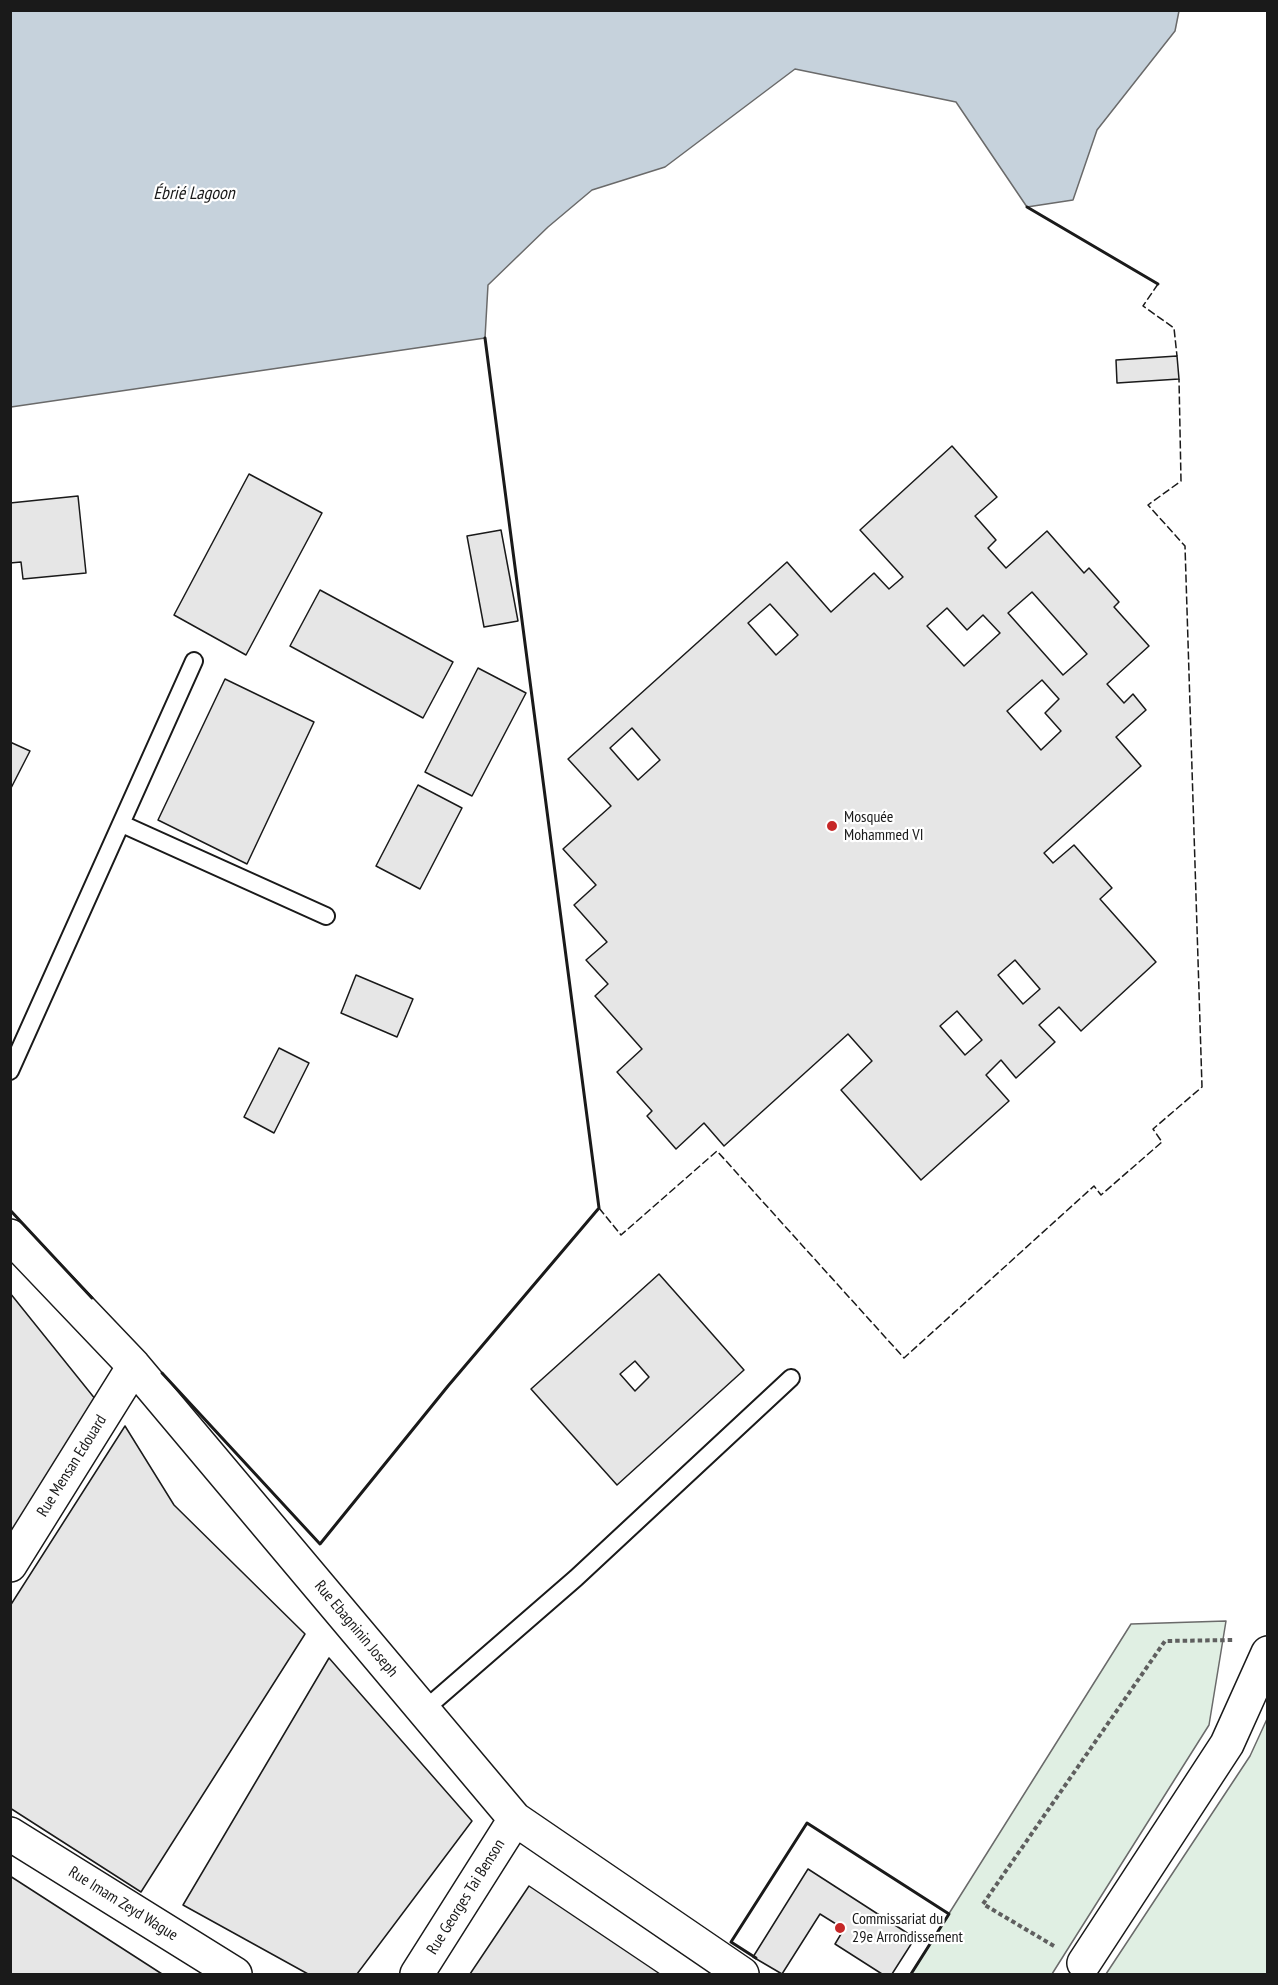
<!DOCTYPE html>
<meta charset="utf-8">
<style>
body{margin:0}
#map{position:relative;width:1278px;height:1985px;overflow:hidden;background:#fff;font-family:"PT Sans Narrow",sans-serif}
canvas{display:block}
.frame{position:absolute;inset:0;border:12px solid #1a1a1a;pointer-events:none}
</style>
<div id="map">
<canvas width="1278" height="1985"></canvas>
<div class="frame"></div>
</div>
<script>
const c = document.querySelector('canvas').getContext('2d');
c.lineJoin = 'round';
function paint(path, color) {
  c.fillStyle = color;
  c.fill(path, 'evenodd');
}
function strokePath(path, color, width, dash) {
  c.strokeStyle = color;
  c.lineWidth = width;
  c.lineCap = dash ? 'butt' : 'round';
  c.setLineDash(dash || []);
  c.stroke(path);
}
function write(font, color, halo, rows, align = 'center') {
  c.font = font + ' "PT Sans Narrow",sans-serif';
  c.lineWidth = 4.5;
  c.setLineDash([]);
  c.textBaseline = 'middle';
  c.strokeStyle = halo;
  c.fillStyle = color;
  for (const [text, x, y, turn = 0] of rows) {
    c.save();
    c.translate(x, y);
    c.rotate((+turn || 0) * Math.PI / 180);
    c.textAlign = isNaN(turn) ? turn : align;
    if (halo) c.strokeText(text, 0, 0);
    c.fillText(text, 0, 0);
    c.restore();
  }
}
const green = new Path2D(`
 M1226 1621 1209 1725 1052 1974H911L1131 1624Z
 M1267 1719V1974H1106L1250 1756Z`);
const water = new Path2D(`
 M11 10H1179V11L1175 31 1097 130 1073 200 1027 207 956 102 795 69 665 167 592 190 548 227 488 285 485 338 11 407Z`);
const building = new Path2D(`
 M1177 356 1179 379 1117 383 1116 360Z
 M952 446 997 497 975 516 996 540 988 548 1006 568 1047 531 1084 573 1089 568 1119 602 1114 607 1149 646 1107 684 1124 703 1133 694 1146 710 1116 737 1141 766 1044 853 1053 863 1074 845 1112 888 1100 899 1156 962 1081 1031 1059 1007 1039 1025 1055 1042 1016 1078 1001 1060 986 1075 1009 1101 921 1180 841 1090 872 1061 848 1034 724 1146 704 1123 676 1149 647 1116 652 1111 617 1072 642 1049 595 996 608 984 586 960 607 942 574 905 596 885 563 849 611 806 568 759 787 562 831 612 874 573 889 589 903 577 860 530ZM1032 592 1087 654 1063 675 1008 613ZM770 604 798 635 776 655 748 623ZM947 608 967 630 983 615 1000 633 964 666 927 626ZM1042 680 1059 699 1045 713 1061 731 1041 750 1007 711ZM632 728 660 760 638 780 610 748ZM1015 960 1040 989 1023 1004 998 975ZM957 1011 982 1040 965 1055 940 1026Z
 M249 474 322 513 246 655 174 615Z
 M78 496 86 573 23 579 21 562 10 563V503Z
 M501 530 518 621 484 627 467 536Z
 M320 590 453 662 423 718 290 646Z
 M478 668 526 693 472 796 425 772Z
 M225 679 314 722 247 864 158 820Z
 M10 742 30 751 10 790Z
 M418 785 462 808 420 889 376 866Z
 M356 975 413 999 397 1037 341 1013Z
 M279 1048 309 1063 274 1133 244 1117Z
 M659 1274 744 1370 617 1485 531 1389ZM635 1361 649 1377 635 1391 620 1374Z
 M10 1293 96 1400 10 1538Z
 M125 1426 174 1505 305 1634 141 1892 10 1808V1606Z
 M329 1658 472 1821 357 1974H308L183 1905Z
 M808 1869 915 1938 892 1974H882L835 1944 844 1929 820 1914 782 1974 753 1957Z
 M10 1876 162 1974H10Z
 M529 1886 660 1974H470Z`);
const path = new Path2D(`
 M1054 1946 983 1904 1165 1641 1235 1640`);
const service = new Path2D(`
 M122 824 326 916
 M10 1071 194 661
 M424 1710 576 1578 791 1378`);
const minor = new Path2D(`
 M10 1236 134 1366 515 1819 742 1974
 M10 1565 134 1366
 M10 1834 235 1974
 M417 1974 515 1819`);
const trunk = new Path2D(`
 M1084 1963 1227 1744 1268 1653`);
const fence = new Path2D(`
 M1158 284 1143 306 1174 328 1177 356
 M599 1208 621 1235 717 1151 904 1358 1094 1186 1101 1195 1162 1142 1153 1129 1202 1087 1185 546 1148 505 1181 481 1179 379`);
const wall = new Path2D(`
 M1027 207 1158 284
 M10 1210 92 1298
 M162 1373 320 1544 448 1386 599 1208 485 338
 M756 1958 731 1942 807 1823 949 1914 911 1974`);
const markers = [
 [832,826,6,"#c62828"],
 [840,1928,6,"#c62828"]
];
const poiNames = [
 ["Mosquée",844,817],
 ["Mohammed VI",844,835],
 ["Commissariat du",852,1919],
 ["29e Arrondissement",852,1937]
];
const streetNames = [
 ["Rue Mensan Edouard",72,1466,-58],
 ["Rue Ebagninin Joseph",356,1629,50],
 ["Rue Georges Tai Benson",466,1897,-58],
 ["Rue Imam Zeyd Wague",123,1904,32]
];
const waterNames = [
 ["Ébrié Lagoon",194,194]
];
paint(green, '#e0efe3');
strokePath(green, '#6a6a6a', 1.5);
paint(water, '#c6d2dc');
strokePath(water, '#6a6a6a', 1.5);
paint(building, '#e6e6e6');
strokePath(building, '#1a1a1a', 1.5);
strokePath(service, '#1a1a1a', 20);
strokePath(minor, '#1a1a1a', 36);
strokePath(trunk, '#1a1a1a', 36);
strokePath(path, '#5f5f5f', 4, [4.5, 3]);
strokePath(service, '#fff', 16);
strokePath(minor, '#fff', 33);
strokePath(trunk, '#fff', 33);
strokePath(fence, '#1a1a1a', 1.5, [8, 3]);
strokePath(wall, '#1a1a1a', 3);
for (const [x, y, r, color] of markers) {
  const dot = new Path2D();
  dot.arc(x, y, r, 0, 2 * Math.PI);
  c.fillStyle = color;
  c.fill(dot);
  strokePath(dot, '#fff', 2);
}
write('16px', '#1a1a1a', '#fff', poiNames, 'left');
write('16px', '#1a1a1a', '#fff', streetNames);
write('italic 18px', '#1a1a1a', '#fff', waterNames);
</script>
